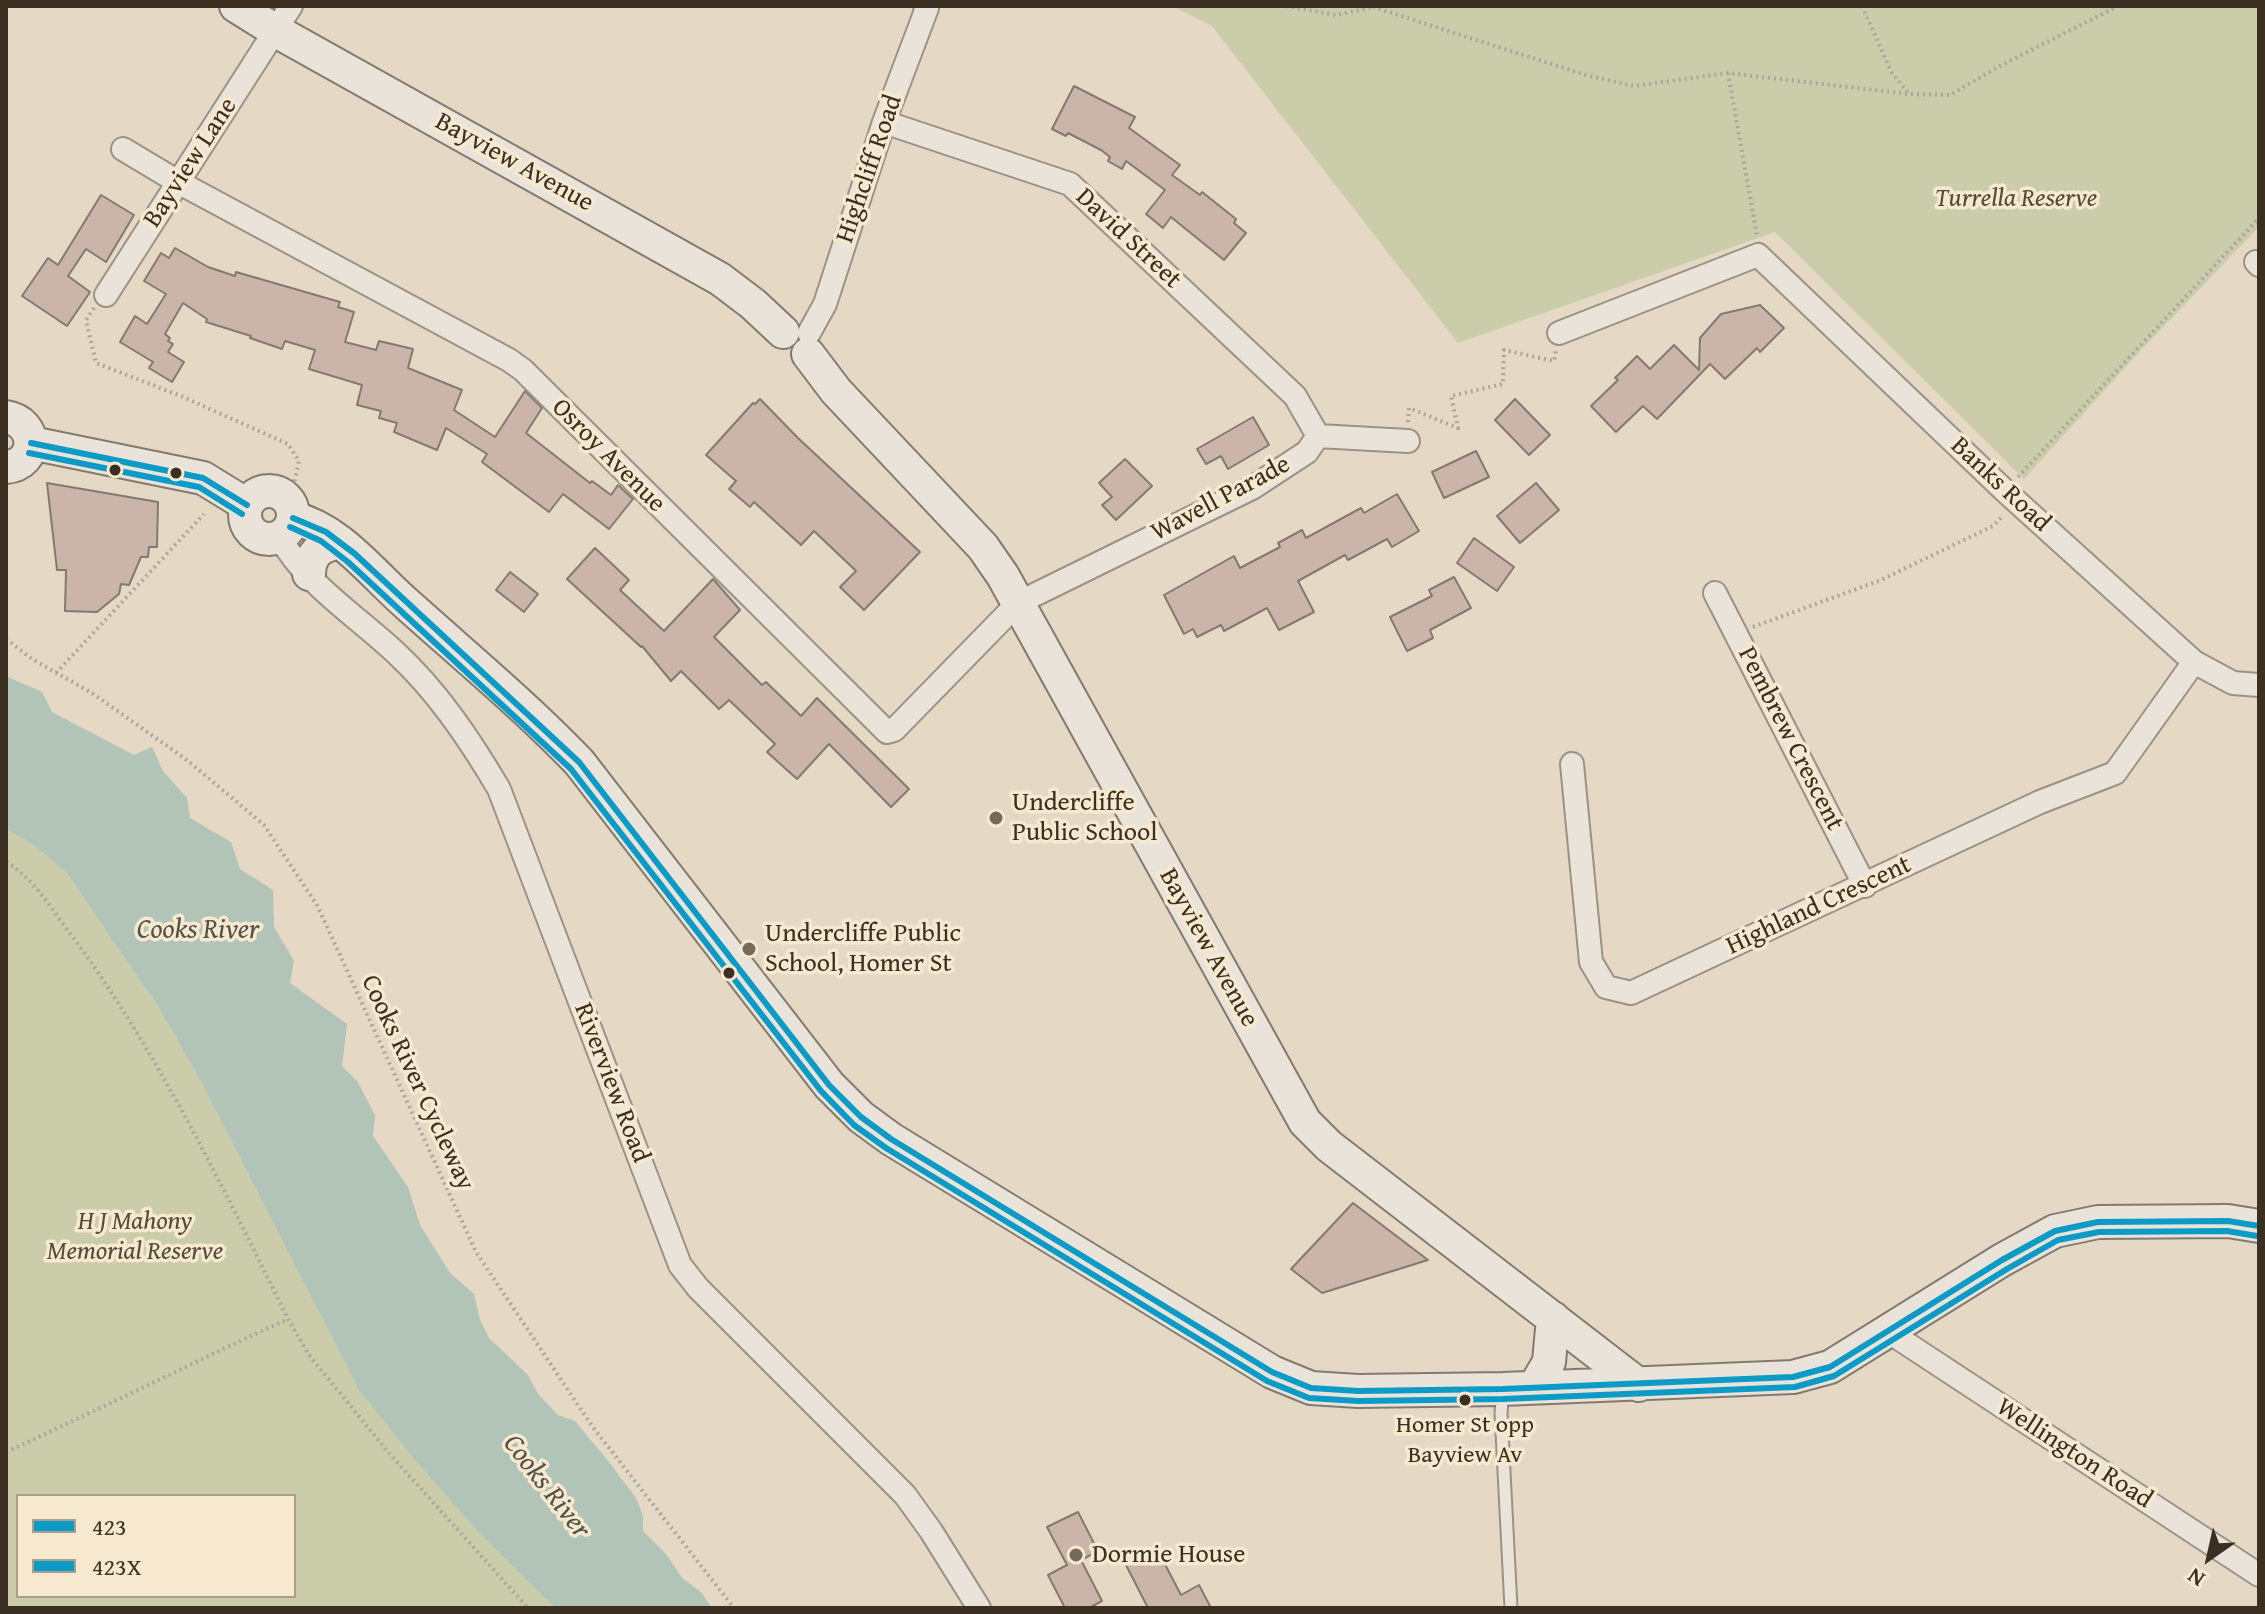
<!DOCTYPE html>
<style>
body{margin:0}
#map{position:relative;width:2265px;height:1614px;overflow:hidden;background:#e5d8c5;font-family:"Gentium Book Plus",serif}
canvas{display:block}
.frame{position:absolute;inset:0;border:8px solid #3a2f21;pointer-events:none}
.legend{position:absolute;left:16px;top:1494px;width:280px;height:104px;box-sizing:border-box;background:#f7e8d0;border:2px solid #ab9e8a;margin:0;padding:10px 14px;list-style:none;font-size:24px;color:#3a2f21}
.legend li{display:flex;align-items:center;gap:16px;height:40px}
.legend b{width:40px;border:2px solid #ab9e8a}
.north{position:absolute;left:2169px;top:1518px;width:80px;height:80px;-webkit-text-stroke:6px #f7e8d0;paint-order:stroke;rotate:214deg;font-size:22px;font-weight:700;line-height:32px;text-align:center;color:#3a2f21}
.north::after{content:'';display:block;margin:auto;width:28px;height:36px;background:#3a2f21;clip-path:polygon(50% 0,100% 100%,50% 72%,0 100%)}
</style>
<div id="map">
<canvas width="2265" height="1614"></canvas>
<div class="frame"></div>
<ul class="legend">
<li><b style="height:10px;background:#0c9ac6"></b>423</li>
<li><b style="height:10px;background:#0c9ac6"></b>423X</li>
</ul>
<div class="north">N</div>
</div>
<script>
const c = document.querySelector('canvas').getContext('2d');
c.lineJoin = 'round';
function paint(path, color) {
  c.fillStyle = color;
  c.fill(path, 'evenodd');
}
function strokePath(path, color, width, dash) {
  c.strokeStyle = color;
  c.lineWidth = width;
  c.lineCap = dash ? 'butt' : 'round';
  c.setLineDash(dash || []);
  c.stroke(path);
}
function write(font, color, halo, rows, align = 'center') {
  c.font = font + ' "Gentium Book Plus",serif';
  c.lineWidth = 7;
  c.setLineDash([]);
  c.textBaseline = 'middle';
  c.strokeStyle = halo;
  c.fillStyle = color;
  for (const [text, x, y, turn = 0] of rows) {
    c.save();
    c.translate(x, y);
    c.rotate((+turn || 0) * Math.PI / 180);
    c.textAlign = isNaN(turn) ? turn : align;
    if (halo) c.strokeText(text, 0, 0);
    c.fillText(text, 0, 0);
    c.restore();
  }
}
const green = new Path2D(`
 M1172 6H2259V227L2140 351 2024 479 1775 232 1458 343 1212 26Z
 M6 829 34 845 67 873 159 1008 197 1074 359 1390 413 1458 482 1536 555 1608H6ZM18 1496H294V1596H18Z`);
const water = new Path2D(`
 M6 676 42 692 52 712 134 755 152 747 163 771 187 798 190 818 231 842 240 869 273 890 274 927 294 961 290 983 347 1024 342 1066 357 1081 375 1115 373 1136 408 1187 420 1225 450 1273 474 1294 480 1320 489 1338 528 1375 538 1394 558 1415 575 1421 609 1462 636 1498 643 1516V1531L667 1555 682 1578 701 1592 712 1608H555L482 1536 413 1458 359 1390 197 1074 159 1008 67 873 34 845 6 829Z`);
const building = new Path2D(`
 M1074 86 1135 117 1129 128 1180 165 1172 175 1200 195 1202 192 1236 219 1234 223 1246 233 1224 260 1171 217 1163 228 1146 214 1165 190 1126 161 1122 169 1108 161 1110 157 1101 150 1068 133 1066 136 1052 129Z
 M101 195 134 215 106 262 86 249 68 276 90 292 67 326 22 296 48 258 58 265Z
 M175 248 208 267 235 276 236 272 340 302 338 307 354 312 345 342 376 350 379 341 413 349 408 368 462 390 454 410 495 437 525 391 542 408 526 433 590 483 592 481 611 495 618 485 633 499 609 529 563 494 549 512 482 462 487 454 446 428 437 450 394 432 397 423 379 418 381 411 357 405 362 385 309 369 315 350 285 341 282 349 250 338 251 336 206 322 207 319 183 303 165 334 170 338 168 341 173 344 168 352 184 362 172 382 149 368 153 362 120 342 135 316 147 324 166 294 144 281 161 253 169 258Z
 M1760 305 1784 328 1760 352 1757 348 1725 379 1710 364 1657 419 1643 406 1616 432 1591 406 1618 380 1615 378 1637 356 1650 369 1674 345 1699 370 1700 338 1721 314Z
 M760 399 798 438 920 552 864 610 840 587 856 571 814 531 801 545 754 502 750 507 729 489 736 481 706 455 753 403 755 404Z
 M1515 399 1550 435 1529 455 1495 420Z
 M1253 417 1269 445 1228 469 1221 456 1206 464 1197 449Z
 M1476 451 1489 477 1444 498 1432 472Z
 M1125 459 1152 486 1116 520 1102 505 1112 497 1099 483Z
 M47 483 158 502 157 547H149L148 557H141L129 585 121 584 119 594 97 612 65 611 66 570H57Z
 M1536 483 1559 510 1520 543 1497 516Z
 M1397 494 1419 531 1392 547 1387 539 1348 560 1345 555 1298 581 1314 612 1279 630 1267 608 1224 631 1221 625 1197 637 1193 629 1184 634 1164 595 1234 556 1240 568 1280 547 1278 543 1302 530 1306 538 1361 508 1364 513Z
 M1474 538 1514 567 1497 591 1457 563Z
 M595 548 629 580 620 590 664 631 713 579 740 610 714 637 762 685 766 682 801 716 817 698 909 789 891 807 829 744 797 779 767 752 775 744 729 700 719 709 681 671 671 681 642 646 641 647 567 579Z
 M510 572 538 594 524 612 496 590Z
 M1454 577 1471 608 1430 630 1433 638 1407 651 1390 617 1432 596 1429 590Z
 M1353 1203 1428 1260 1322 1293 1291 1269Z
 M1078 1512 1098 1551 1081 1560 1102 1601 1089 1608H1065L1048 1575 1067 1565 1047 1527Z
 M1157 1549 1181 1595 1199 1585 1211 1608H1148L1126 1565Z`);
const path = new Path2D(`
 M1286 6 1336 15 1374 7
 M1862 6 1892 73 1909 94
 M1373 7 1586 75 1634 86 1728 73 1909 94 1950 95 1996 68 2118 6
 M1728 73 1757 236
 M94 308 86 320 96 363 181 396 288 444 299 461 293 488
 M1408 422 1409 408 1458 428 1451 396 1503 384 1504 350 1554 361 1556 350
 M2018 477 2259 218
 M1753 627 1881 580 1993 526 2003 516
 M6 639 32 659 92 693 187 760 264 825 317 905 476 1252 592 1426 734 1608
 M56 673 204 514
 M6 862C33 878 48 904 66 928 156 1047 222 1186 288 1319L309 1355 388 1452 528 1608
 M6 1452C101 1409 193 1362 288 1319`);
const service = new Path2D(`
 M1503 1390 1501 1413 1511 1608`);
const minor = new Path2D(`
 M884 122 1070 184 1295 396 1318 436
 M123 149 178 182 509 360 523 370 887 732 894 730 1018 603 1252 488 1307 452 1318 436 1408 441
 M2256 262 2259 265
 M106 295 291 6
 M809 333 825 304 884 122 927 8 925 6
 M1559 333 1758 255 2005 491 2194 662 2233 683 2259 685
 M280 537C303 582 359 618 396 653 438 692 470 740 499 789L680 1265 698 1288 905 1495 931 1531 979 1608
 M1715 593 1865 886
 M1572 764 1591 962 1606 987 1631 993 2040 802 2115 773 2194 662
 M1889 1332 2259 1575`);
const secondary = new Path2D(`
 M236 6 276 31 720 279 753 304 783 332
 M808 354 836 391 983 547 1003 576 1305 1122 1329 1146 1639 1385
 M6 417C38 422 39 464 6 467
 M31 443 203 478 247 505
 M245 515a24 24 0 1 1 48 0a24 24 0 1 1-48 0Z
 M293 518C340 529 373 575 408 605 466 657 525 706 579 762L829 1085 861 1117 891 1139 1272 1372 1311 1388 1358 1391 1503 1389 1793 1377 1830 1367 2002 1260 2055 1231 2098 1222 2228 1221 2259 1226
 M309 574C310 553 319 547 339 542
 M1535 1386 1549 1362 1553 1318`);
const bus1 = new Path2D(`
 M31 443 203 478 247 505
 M293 518 326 532 355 554 579 762 829 1085 861 1117 891 1139 1272 1372 1311 1388 1358 1391 1503 1389 1793 1377 1830 1367 2002 1260 2055 1231 2098 1222 2228 1221 2259 1226`);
const bus2 = new Path2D(`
 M29 453 199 487 242 514
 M290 527 321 541 348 562 571 769 821 1091 854 1125 886 1148 1267 1381 1309 1398 1358 1401 1503 1399 1795 1387 1834 1376 2007 1269 2058 1240 2099 1232 2227 1231 2257 1236`);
const markers = [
 [115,470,7,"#3a2f21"],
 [176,473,7,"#3a2f21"],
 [996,818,8,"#766a5a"],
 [749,949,8,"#766a5a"],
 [729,973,7,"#3a2f21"],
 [1465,1400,7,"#3a2f21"],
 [1076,1555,8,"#766a5a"]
];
const busNames = [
 ["Homer St opp",1465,1426],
 ["Bayview Av",1465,1456]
];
const streetNames = [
 ["Bayview Lane",191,163,-57],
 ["Bayview Avenue",514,163,29],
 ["Highcliff Road",870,169,-71],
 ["David Street",1128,239,43],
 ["Osroy Avenue",608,456,45],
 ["Banks Road",2000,485,43],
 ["Wavell Parade",1221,499,-28],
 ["Pembrew Crescent",1790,739,63],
 ["Highland Crescent",1819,906,-25],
 ["Bayview Avenue",1208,948,61],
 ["Cooks River Cycleway",417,1083,65],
 ["Riverview Road",611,1083,69],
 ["Wellington Road",2074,1454,33]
];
const parkNames = [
 ["Turrella Reserve",2016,199],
 ["H J Mahony",135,1222],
 ["Memorial Reserve",135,1252]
];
const poiNames = [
 ["Undercliffe",1012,803],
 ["Public School",1012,833],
 ["Undercliffe Public",765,934],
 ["School, Homer St",765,964],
 ["Dormie House",1092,1555]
];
const waterNames = [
 ["Cooks River",198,931],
 ["Cooks River",546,1487,52]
];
paint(green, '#cbcca9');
paint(water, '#b2c3b8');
paint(building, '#cbb5aa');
strokePath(building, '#837a6f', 2);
strokePath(service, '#9a9285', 15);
strokePath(minor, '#9a9285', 26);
strokePath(secondary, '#837a6f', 36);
strokePath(path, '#aaa59c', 4, [2, 4]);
strokePath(service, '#e9e3d9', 11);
strokePath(minor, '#e9e3d9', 22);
strokePath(secondary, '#e9e3d9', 32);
strokePath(bus1, '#0c9ac6', 6);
strokePath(bus2, '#0c9ac6', 6);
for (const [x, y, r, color] of markers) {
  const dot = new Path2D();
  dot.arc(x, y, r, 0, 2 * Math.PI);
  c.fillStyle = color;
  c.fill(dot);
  strokePath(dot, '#f7e8d0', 3);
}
write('24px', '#3a2f21', '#f7e8d0', busNames);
write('26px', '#3a2f21', '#f7e8d0', streetNames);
write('italic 26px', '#534c38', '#f7e8d0', parkNames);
write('26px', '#3a2f21', '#f7e8d0', poiNames, 'left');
write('italic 28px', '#525246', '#f7e8d0', waterNames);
</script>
